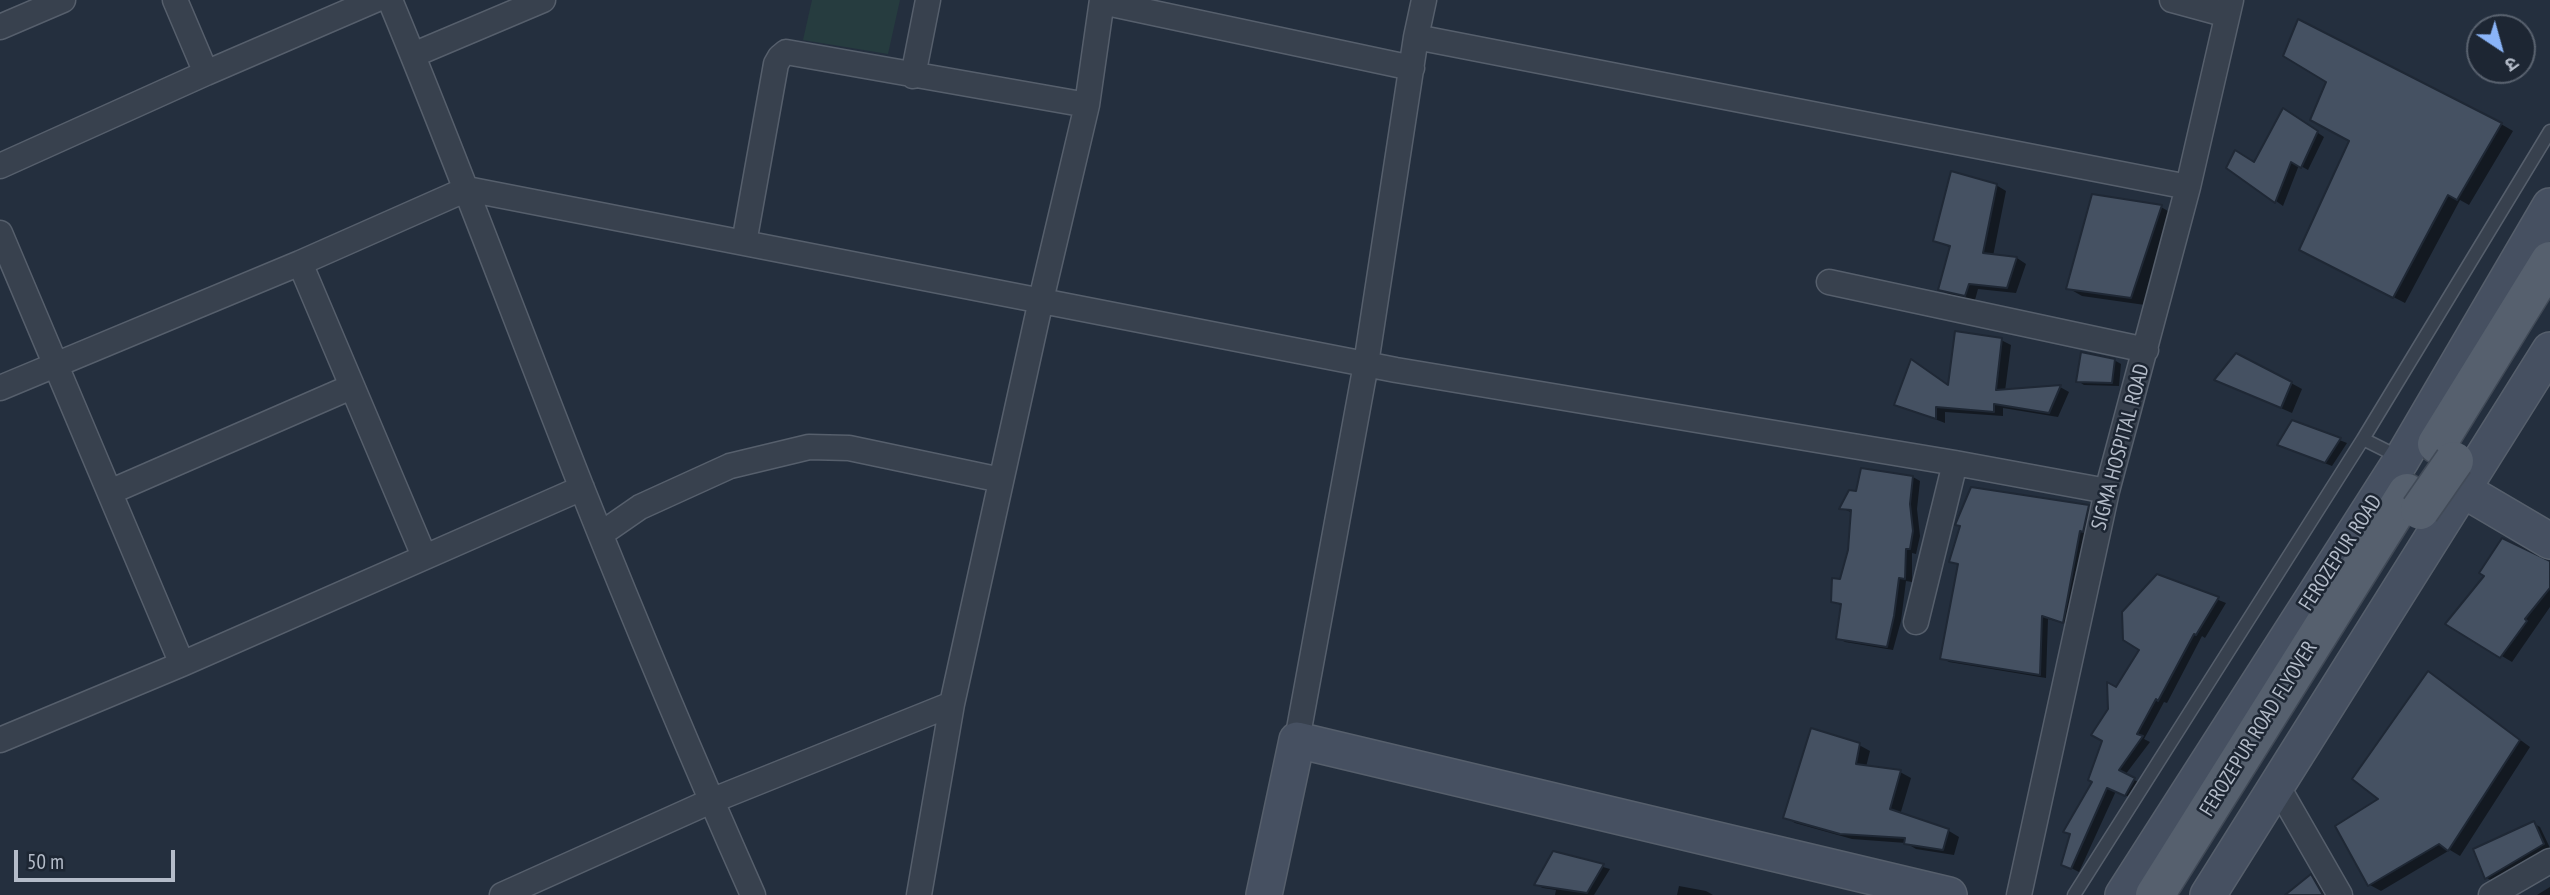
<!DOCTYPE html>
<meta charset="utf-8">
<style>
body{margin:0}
#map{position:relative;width:2550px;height:895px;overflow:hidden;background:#242f3e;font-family:"PT Sans Narrow","Noto Sans Devanagari",sans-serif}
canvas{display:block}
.north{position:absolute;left:2466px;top:14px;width:70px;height:70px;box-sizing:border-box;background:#1d2633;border:2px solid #59626f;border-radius:50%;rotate:144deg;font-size:19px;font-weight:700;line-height:28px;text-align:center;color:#b4bcc9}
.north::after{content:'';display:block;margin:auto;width:24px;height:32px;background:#8ab4f8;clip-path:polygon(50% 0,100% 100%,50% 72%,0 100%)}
.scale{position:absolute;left:14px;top:850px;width:161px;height:32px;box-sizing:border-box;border:4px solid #b4bcc9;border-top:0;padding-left:9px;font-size:21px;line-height:24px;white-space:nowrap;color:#b4bcc9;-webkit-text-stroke:5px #1d2633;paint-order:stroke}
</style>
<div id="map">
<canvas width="2550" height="895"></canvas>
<div class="north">उ</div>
<div class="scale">50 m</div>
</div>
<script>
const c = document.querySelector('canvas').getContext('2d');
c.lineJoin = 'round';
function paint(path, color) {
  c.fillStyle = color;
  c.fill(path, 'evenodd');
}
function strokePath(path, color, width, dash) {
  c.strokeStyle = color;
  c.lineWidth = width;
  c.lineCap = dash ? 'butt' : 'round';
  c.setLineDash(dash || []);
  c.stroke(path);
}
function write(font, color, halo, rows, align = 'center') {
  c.font = font + ' "PT Sans Narrow",sans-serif';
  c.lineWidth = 5;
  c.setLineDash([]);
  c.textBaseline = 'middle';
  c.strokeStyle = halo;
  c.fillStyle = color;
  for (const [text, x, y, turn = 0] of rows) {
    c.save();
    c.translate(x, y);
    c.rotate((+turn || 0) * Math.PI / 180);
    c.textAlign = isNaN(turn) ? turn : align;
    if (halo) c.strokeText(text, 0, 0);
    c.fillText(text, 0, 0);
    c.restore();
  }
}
const green = new Path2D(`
 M812 0H900L888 54 803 40Z`);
const shadow = new Path2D(`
 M2290 114 2324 137 2308 170 2299 165 2283 206 2229 167 2255 164Z
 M2501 124 2513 131 2469 205 2460 200 2405 303 2313 256 2352 141Z
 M1996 185 2006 191 1993 256 2017 258 2026 264 2016 293 1978 289 1975 300 1949 295 1940 289 1951 248 1935 240Z
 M2161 207 2175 215 2145 305 2082 296 2068 288Z
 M2001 340 2011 345 2005 391 2060 387 2069 392 2058 417 2003 408V416L1945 412V423L1896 404 1950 387Z
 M2114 360 2121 364 2119 386 2084 385 2078 381Z
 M2217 380 2291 383 2302 389 2292 413Z
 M2293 422 2347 443 2332 466 2279 445Z
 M1863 470 1913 477 1920 481 1917 509 1920 536 1916 554 1912 553V582L1906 581 1901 621 1893 650 1845 642 1838 638 1842 606 1833 601 1842 581 1850 551 1853 513 1841 508 1857 493Z
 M2088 507 2095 511 2070 625 2048 619 2046 678 1949 662 1942 658 1960 566 1951 561 1961 527 1957 525Z
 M2550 563V607L2512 662 2448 624Z
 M2158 576 2226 603 2205 638 2202 636 2167 703 2164 702 2144 739 2150 742 2125 775 2142 784 2133 799 2116 791 2079 872 2063 864 2072 835 2065 832 2094 782 2110 709 2117 689 2142 649Z
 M2439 680 2530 747 2460 856 2450 850 2381 891 2370 885 2381 799Z
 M1859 745 1870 751 1866 767 1900 772 1911 778 1900 815 1949 831 1959 837 1954 855 1916 849 1906 843 1852 839 1795 823 1785 817Z
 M2533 823 2540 827 2550 848 2494 882 2487 878 2475 850Z
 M1554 853 1610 869 1594 895H1555L1556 890 1543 888 1536 885Z
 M2311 876 2316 879 2326 895H2292Z
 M1679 886 1706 891 1713 895H1677Z
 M2550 887V895H2537Z`);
const building = new Path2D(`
 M2298 19 2502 123 2457 200 2448 195 2393 298 2299 250 2349 141 2310 120 2326 82 2283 56Z
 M2283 108 2318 131 2301 168 2291 162 2275 203 2226 168 2235 150 2254 162Z
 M1951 171 1997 184 1983 253 2017 257 2007 288 1969 284 1965 296 1938 290 1950 246 1933 241Z
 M2092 194 2162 205 2131 298 2066 289Z
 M1955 331 2002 338 1996 390 2061 385 2049 413 1994 404V412L1936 407V419L1894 405 1911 359 1948 385Z
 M2081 352 2115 359 2112 383 2076 382Z
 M2236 353 2292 382 2281 408 2214 380Z
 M2292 420 2341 438 2325 463 2277 445Z
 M1861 468 1913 476 1910 504 1913 531 1910 549H1906L1905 579 1899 578 1894 616 1887 647 1836 639 1841 604 1831 602 1832 578 1840 579 1848 550 1851 510 1839 509 1849 490 1856 491Z
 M1971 487 2089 505 2083 532 2080 531 2063 623 2042 616 2040 675 1940 659 1958 564 1949 562 1960 526 1955 525Z
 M2502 538 2550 561V588L2525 619 2527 621 2500 658 2445 624 2484 576 2479 573Z
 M2157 574 2219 597 2196 635 2194 634 2158 701 2156 699 2137 734 2143 736 2119 770 2135 778 2125 796 2107 788 2071 869 2061 865 2070 834 2063 832 2092 782 2088 780 2102 741 2091 735 2108 709 2107 682 2116 687 2139 650 2123 640 2122 612Z
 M2428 671 2520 740 2448 851 2439 844 2368 886 2335 826 2378 799 2352 779Z
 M1811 728 1860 743 1856 764 1901 770 1890 809 1949 829 1943 850 1904 844 1905 838 1840 834 1783 818Z
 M2534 821 2544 844 2485 879 2473 849Z
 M1553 851 1604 864 1587 893 1534 885Z
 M2311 874 2323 895H2285Z`);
const lane = new Path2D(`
 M2401 458 2363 439 2550 131
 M2074 895 2363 439`);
const street = new Path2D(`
 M175 0 206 73 375 0
 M390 0C457 161 517 324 581 486 636 624 693 760 753 895
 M2172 0 2227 15
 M1102 2 1412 68
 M0 27 63 0
 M1416 37 2188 187
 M413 55 543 0
 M913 76 928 0
 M0 166 206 73
 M0 233 182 664
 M744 243 776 64 780 57 786 52 1087 105
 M300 263 424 556
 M1829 282 2146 350
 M0 388 300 263 467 189 1396 370 1955 463 2107 491
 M110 492 351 387
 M601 534 640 507 730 466 809 447 849 448 1001 480
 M1916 622 1955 463
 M0 740 182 664 582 488
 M1297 740 1366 364 1416 37 1424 0
 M2278 787 2340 895
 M502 895 711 801 952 704
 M919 895 952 704 1041 300 1087 105 1102 0
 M2019 895 2107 491 2188 187 2231 0
 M2491 895 2550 861`);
const secondary = new Path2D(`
 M2443 478 2550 541
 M1264 895 1297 740 1949 895
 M2123 895 2402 459 2550 206
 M2208 895 2550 350`);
const primary = new Path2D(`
 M2437 444 2550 261
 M2155 895 2407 493`);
const primaryBridge = new Path2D(`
 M2420 510 2454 461`);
const streetNames = [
 ["SIGMA HOSPITAL ROAD",2121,447,-75],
 ["FEROZEPUR ROAD",2341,553,-57],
 ["FEROZEPUR ROAD FLYOVER",2259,729,-58]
];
paint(green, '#263c3f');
paint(shadow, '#0007');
paint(building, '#455162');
strokePath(building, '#1f2835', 2);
strokePath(lane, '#565f6c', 15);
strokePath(street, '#565f6c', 27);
strokePath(secondary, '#565f6c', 38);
strokePath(primary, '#414a57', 41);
strokePath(lane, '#38414e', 12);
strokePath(street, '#38414e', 24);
strokePath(secondary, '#465061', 35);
strokePath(primary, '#56606e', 38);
strokePath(primaryBridge, '#414a57', 41, []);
strokePath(primaryBridge, '#56606e', 38);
write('21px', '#b4bcc9', '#1d2633', streetNames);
</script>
